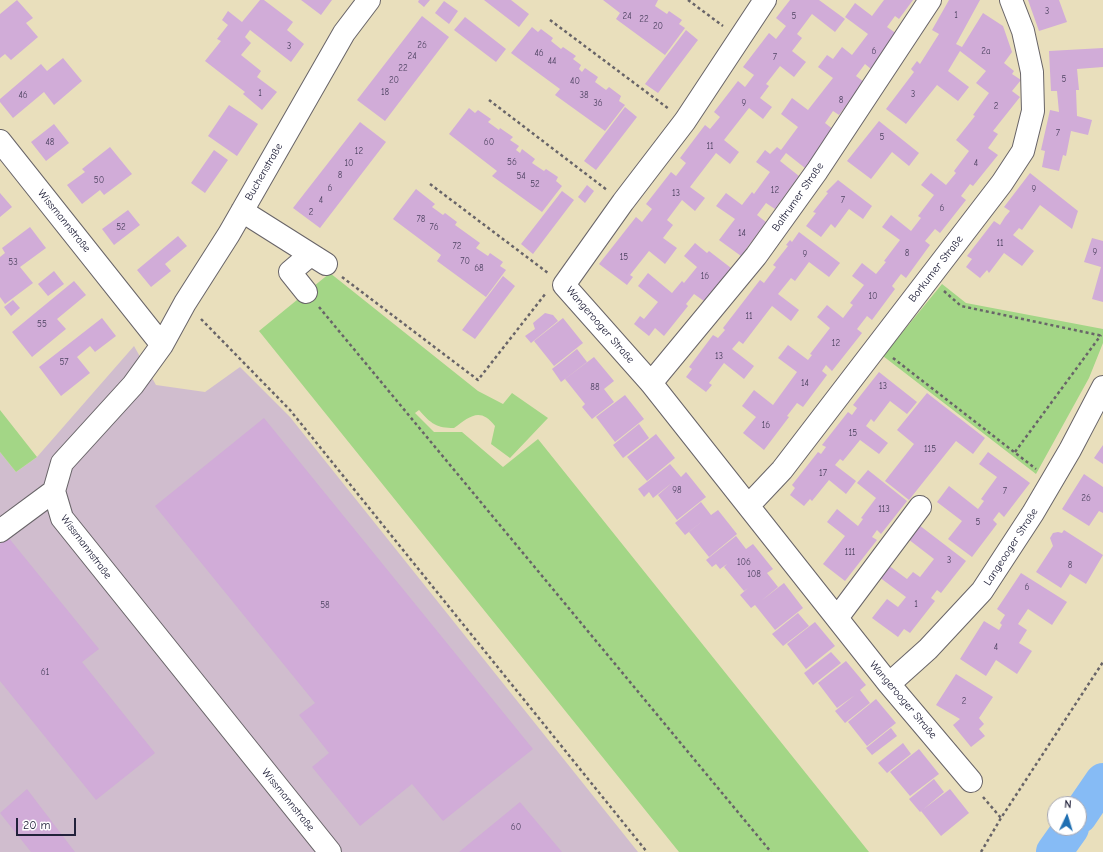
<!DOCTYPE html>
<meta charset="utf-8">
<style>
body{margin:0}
#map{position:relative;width:1103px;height:852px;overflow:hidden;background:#e9dfbc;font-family:"Comic Neue",sans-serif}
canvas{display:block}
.north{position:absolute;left:1047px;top:796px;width:40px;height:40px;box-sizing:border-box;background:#fff;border:1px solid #a7a7b1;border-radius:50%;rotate:4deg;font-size:11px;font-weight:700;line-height:16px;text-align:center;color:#22223b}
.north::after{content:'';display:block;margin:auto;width:14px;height:18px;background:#1f6fb2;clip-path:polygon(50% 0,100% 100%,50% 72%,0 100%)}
.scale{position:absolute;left:16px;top:818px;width:60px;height:18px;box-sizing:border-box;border:2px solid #22223b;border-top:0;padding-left:5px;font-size:12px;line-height:14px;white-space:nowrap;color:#22223b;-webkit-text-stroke:3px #fff;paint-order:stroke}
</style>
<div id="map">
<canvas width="1103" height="852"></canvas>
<div class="north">N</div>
<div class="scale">20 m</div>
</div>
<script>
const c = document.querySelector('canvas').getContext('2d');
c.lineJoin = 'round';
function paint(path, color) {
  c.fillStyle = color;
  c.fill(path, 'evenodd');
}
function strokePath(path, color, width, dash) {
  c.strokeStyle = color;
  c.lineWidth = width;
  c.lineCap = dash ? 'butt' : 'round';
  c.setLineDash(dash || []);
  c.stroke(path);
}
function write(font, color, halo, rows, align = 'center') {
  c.font = font + ' "Comic Neue",sans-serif';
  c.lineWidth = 4;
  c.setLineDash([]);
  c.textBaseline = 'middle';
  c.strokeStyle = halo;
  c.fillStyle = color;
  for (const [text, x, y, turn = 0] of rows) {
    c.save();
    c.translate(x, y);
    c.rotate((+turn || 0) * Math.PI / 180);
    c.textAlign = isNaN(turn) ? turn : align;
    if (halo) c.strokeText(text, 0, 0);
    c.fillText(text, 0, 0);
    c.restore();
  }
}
const industrial = new Path2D(`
 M134 346 156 385 205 392 240 367 290 417 638 852H0V452L16 472 37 457Z`);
const green = new Path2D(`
 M330 273 478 391 503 404 512 393 548 418 510 458 491 444 495 426C480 406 469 417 454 428 437 428 431 424 419 410L415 413 434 432H462L503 467 538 439 869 852H679L259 331Z
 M942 284 966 303 1103 329V343L1089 378 1036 474 883 356Z
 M0 410 37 457 16 472 0 452Z`);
const river = new Path2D(`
 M1079 816 1103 781
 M1054 852 1071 828`);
const building = new Path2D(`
 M17 0 33 18 26 23 38 37 11 60 5 54 0 58V14Z
 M260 0H264L293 22 287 30 304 44 291 62 250 30 245 37 251 43 241 55 261 71 257 77 277 92 262 110 243 94 245 92 205 61 221 41 217 39 228 25 222 20 228 11 242 22Z
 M301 0H332L321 15Z
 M419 0H430L424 7 418 2Z
 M484 0H511L529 14 519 27Z
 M603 0H658L655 6 667 14 669 11 682 20 679 24 685 28 665 55 616 19 620 13Z
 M790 0H819L845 19 835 32 812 14 797 34 802 38 792 51 806 62 794 77 780 66 766 84 769 86 760 98 772 107 763 119 749 108 724 140 739 152 730 164 716 153 690 187 705 198 695 211 682 200 667 220 673 225 663 238 677 248 665 264 649 251 630 275 633 277 627 285 599 264 636 217 642 222 652 209 646 204 671 172 676 176 686 163 680 158 705 125 710 129 720 117 714 112 738 81 745 87 754 75 743 67 769 33 776 39 786 26 776 18Z
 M884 0H913L899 19 895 16 887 27 897 34 871 69 865 64 856 76 864 82 839 115 833 111 825 123 834 130 805 168 786 153 780 161 799 176 775 209 766 203 757 215 766 222 741 256 719 240 735 219 716 206 726 193 742 205 752 192 754 194 770 172 756 162 765 150 770 154 777 147 781 150 798 127 781 114 792 98 808 110 833 78 818 67 827 55 833 59 842 47 852 55 868 34 845 17 855 3 872 16Z
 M949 0H980L956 44 962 47 983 13 1003 26 1012 52 1004 63 1014 71 1012 74 1021 80 1012 91 1020 97 993 131 998 134 988 148 998 155 973 186 970 184 961 196 966 200 940 233 935 229 925 241 930 245 906 278 901 274 892 286 895 289 872 320 867 316 857 329 862 333 832 371 826 365 822 371 827 375 803 407 797 403 787 416 789 417 764 450 743 433 756 417 742 406 754 390 773 405 797 372 778 358 788 345 808 360 812 355 810 354 830 328 817 317 827 305 843 318 853 305 850 303 864 285 852 276 862 263 876 274 886 262 884 261 900 240 882 227 891 215 911 231 921 218 918 216 934 195 921 185 931 173 946 185 956 173 954 171 969 151 956 140 975 116 973 115 989 93 976 83 986 71 960 51 948 71 969 87 958 101 937 85 906 124 886 109 914 72 911 69 917 61 920 64 939 34 932 30Z
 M1028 0H1059L1067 22 1039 31Z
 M444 1 458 11 449 24 435 13Z
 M422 16 449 37 385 121 357 100Z
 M465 17 506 49 496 62 454 30Z
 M532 27 538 32 541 29 553 38 551 41 561 49 563 47 576 56 573 59 581 65 579 69 582 72 585 68 598 77 595 82 606 90 609 87 621 96 619 101 625 105 605 131 555 95 560 89 511 53Z
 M686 30 698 40 658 93 645 84Z
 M1103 48V67L1077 69 1079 90H1076L1077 116 1092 120 1088 135 1071 131 1066 156 1063 155 1059 171 1042 167 1045 151 1041 150 1050 110 1059 112 1057 91H1051L1049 51Z
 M63 58 82 81 54 105 44 92 13 118 0 102V99L41 64 47 71Z
 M229 105 258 124 237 156 208 136Z
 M625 107 637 117 596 170 584 161Z
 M469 108 475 113 478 110 491 119 488 122 499 130 500 128 513 137 510 140 519 146 516 150 520 153 522 149 535 159 532 163 544 171 546 169 558 177 556 181 562 186 542 212 492 176 497 171 449 134Z
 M879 121 919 153 909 166 892 152 871 179 847 161Z
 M360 122 386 142 320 228 293 208Z
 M54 124 69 143 46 161 31 142Z
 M110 147 132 174 104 195 100 190 82 204 67 185 85 172 82 169Z
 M214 150 228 160 205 193 191 183Z
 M1030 173 1078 211 1072 229 1040 205 1022 230 1019 228 1013 235 1034 251 1022 266 1004 253 989 273 987 270 980 278 966 267 972 259 967 256 994 221 1000 225 1005 217 1010 211 1004 207Z
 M838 180 872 206 863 219 849 209 835 228 831 224 821 237 806 226 816 213 813 212 828 193 826 192Z
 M587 185 594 191 585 203 578 197Z
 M416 189 435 204 432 207 443 215 445 213 457 222 455 225 480 243 476 248 488 256 490 253 503 262 500 266 506 270 486 297 437 261 441 255 393 219Z
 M562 191 574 200 533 254 521 244Z
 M0 193 12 207 0 217Z
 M128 210 140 225 114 245 102 229Z
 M30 227 46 248 20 267 33 283 5 304 0 297V257L5 253 2 248Z
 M799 232 840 263 829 277 809 262 795 281 791 278 778 294 799 310 791 321 772 306 743 344 739 341 732 349 754 366 744 379 724 363 709 383 712 385 706 392 686 377 692 369 689 367 713 335 718 338 725 330 723 328 760 280 764 283 776 267 773 265 788 246 786 245 790 240 792 242Z
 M178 236 187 246 165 264 171 271 151 287 137 270Z
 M1092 238 1103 241V302L1092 299 1101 267 1084 262Z
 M695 243 707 253 709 251 731 268 704 301 694 294 686 304 688 306 664 336 655 328 649 336 634 324 640 316 644 319 658 302 638 286 648 273 672 293 682 281 684 283 697 267 684 256Z
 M54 271 64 284 48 296 38 284Z
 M503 276 515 286 475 339 462 330Z
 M74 281 86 295 57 319 66 329 32 357 12 332Z
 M13 300 20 308 11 316 4 307Z
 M545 313 553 315 558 321 531 343 525 336 535 329 533 323Z
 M102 318 116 336 95 352 90 346 77 357 90 373 61 396 39 367Z
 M563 318 583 343 554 366 534 341Z
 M577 349 587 362 561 382 552 369Z
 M594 357 614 381 604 389 614 402 592 419 582 407 585 404 565 379Z
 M879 372 917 402 907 414 890 401 874 422 871 419 866 426 888 443 879 454 860 440 843 461 840 459 835 465 856 481 846 494 829 480 812 501 810 499 804 506 790 495 795 488 792 485 818 452 821 454 826 447 822 445 848 412 852 415 857 408 853 405Z
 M927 393 985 438 973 454 956 441 909 500 885 481 914 444 897 430Z
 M625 395 644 419 615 442 596 417Z
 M264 418 533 749 443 821 412 784 360 826 312 767 329 753 299 715 315 703 155 506Z
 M639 424 649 438 623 458 613 445Z
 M656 434 675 458 647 481 627 457Z
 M1103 445V464L1094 458Z
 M988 452 1030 483 1004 517 999 512 993 520 997 524 972 557 948 539 962 521 937 502 949 486 978 509 984 501 981 499 997 477 979 464Z
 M670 464 681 477 686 472 706 497 677 520 658 495 673 482 653 498 649 492 644 497 638 489Z
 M868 470 907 501 881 534 877 530 872 537 877 540 845 581 823 564 845 536 827 522 837 509 858 526 863 519 861 518 876 498 857 483Z
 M1084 474 1103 487V513L1099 511 1089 526 1062 509Z
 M701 502 711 515 718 510 737 534 709 557 689 532 704 520 685 535 675 523Z
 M919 525 966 561 941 593 937 590 931 598 935 601 910 633 904 629 898 637 872 618 887 599 898 607 906 597 879 577 888 565 907 579 913 572 920 577 934 559 908 539Z
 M1064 530 1103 555 1086 584 1070 574 1061 588 1036 572 1053 546 1050 538 1053 533 1058 532 1062 533Z
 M736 536 746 549 753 544 773 569 767 573 778 587 761 601 784 583 803 608 775 630 755 605 751 608 740 595 748 588 744 591 724 567 727 564 720 569 716 564 712 567 706 560Z
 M8 537 99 649 82 662 155 753 96 800 0 681V544Z
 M1021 573 1067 602 1052 625 1028 609 1018 624 1027 630 1019 643 1032 651 1017 674 996 660 986 676 960 659 984 621 999 630 1002 625 1000 623 1005 615 997 609Z
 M798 613 809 626 783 646 772 634Z
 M815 622 835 646 806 669 787 644Z
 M831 652 841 663 813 685 804 673Z
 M846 661 866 685 860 690 870 703 845 723 835 711 855 695 837 708 818 683Z
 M956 674 993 697 979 718 984 724 979 729 985 736 971 747 953 725 960 719 936 705Z
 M876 699 896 723 867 746 848 722Z
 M891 728 897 736 872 755 866 748Z
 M903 743 911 754 887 773 878 763Z
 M919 749 939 774 910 796 890 772Z
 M934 779 944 792 920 812 909 799Z
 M27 789 75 852H31L0 813Z
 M950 789 969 813 941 836 921 811Z
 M520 802 562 852H459Z`);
const path = new Path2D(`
 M688 0 723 26
 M550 20 669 109
 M489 100 607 190
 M430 184 548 273
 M342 277 478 380 546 293
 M944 291 961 306 1103 336
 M319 307 771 852
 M201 319 290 410 647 852
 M893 358 1036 469
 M1015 452 1101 335
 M983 797 1001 818
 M981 852 1001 818 1103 662`);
const minor = new Path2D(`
 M765 0 685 121 623 202 564 285 651 383 889 684 971 781
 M0 141 162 345
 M242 211 326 264
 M306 292 290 272 310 255
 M651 383 756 256 817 171 930 0
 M749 505 782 470 1002 183 1023 151 1033 111 1032 72 1023 31 1011 0
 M0 531 54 491
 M837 618 920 507
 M889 684 928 649 982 591 1033 513 1070 450 1103 387
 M330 852 62 518 54 491 62 463 133 385 162 345 185 303 229 234 344 33 369 0`);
const numberNames = [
 ["3",1047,11],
 ["1",956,15],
 ["24",627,16],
 ["5",794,16],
 ["22",644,19],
 ["20",658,26],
 ["26",422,45],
 ["3",289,46],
 ["6",874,51],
 ["2a",986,51],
 ["46",539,53],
 ["24",412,56],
 ["7",775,57],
 ["44",552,61],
 ["22",403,68],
 ["5",1064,79],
 ["20",394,80],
 ["40",575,81],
 ["18",385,92],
 ["1",260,93],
 ["3",913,94],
 ["46",23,95],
 ["38",584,95],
 ["8",841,100],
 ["36",598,103],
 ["9",744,103],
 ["2",996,106],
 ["7",1058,133],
 ["5",882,137],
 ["48",50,142],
 ["60",489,142],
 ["11",710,146],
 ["12",359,151],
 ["56",512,162],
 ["10",349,163],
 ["4",976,163],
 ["8",340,175],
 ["54",521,176],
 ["50",99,180],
 ["52",535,184],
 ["6",330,188],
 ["9",1034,189],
 ["12",775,190],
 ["13",676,193],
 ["4",321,200],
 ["7",843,200],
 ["6",942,208],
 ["2",311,212],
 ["78",421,219],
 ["52",121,227],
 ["76",434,227],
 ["14",742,233],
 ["11",1000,243],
 ["72",457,246],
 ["9",1095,252],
 ["8",907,253],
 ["9",805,254],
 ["15",624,257],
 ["70",465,261],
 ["53",13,262],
 ["68",479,268],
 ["16",705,276],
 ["10",873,296],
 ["11",749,316],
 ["55",42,324],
 ["12",836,343],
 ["13",719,356],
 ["57",64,362],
 ["14",805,383],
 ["13",883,386],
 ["88",595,387],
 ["16",766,425],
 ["15",853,433],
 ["115",930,449],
 ["17",823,473],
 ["98",677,490],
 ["7",1005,491],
 ["26",1086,498],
 ["113",884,509],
 ["5",978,522],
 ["111",850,552],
 ["3",949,560],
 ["106",744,562],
 ["8",1070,565],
 ["108",754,574],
 ["6",1027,587],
 ["1",916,604],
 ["58",325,605],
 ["4",996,647],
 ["61",45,672],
 ["2",964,701],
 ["60",516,827]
];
const streetNames = [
 ["Buchenstraße",264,172,-60],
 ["Baltrumer Straße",798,197,-55],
 ["Wissmannstraße",64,221,51],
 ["Borkumer Straße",936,269,-52],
 ["Wangerooger Straße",600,325,49],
 ["Wissmannstraße",86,547,53],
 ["Langeooger Straße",1011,547,-57],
 ["Wangerooger Straße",903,700,50],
 ["Wissmannstraße",288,800,51]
];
paint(industrial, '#d0bdce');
paint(green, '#a3d686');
strokePath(river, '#86bbf5', 36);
paint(building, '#d1acd8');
strokePath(minor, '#686468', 24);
strokePath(path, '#686468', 2.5, [3, 3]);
strokePath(minor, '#fff', 22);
write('9px', '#4e4462', null, numberNames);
write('11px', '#22223b', '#fff', streetNames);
</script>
